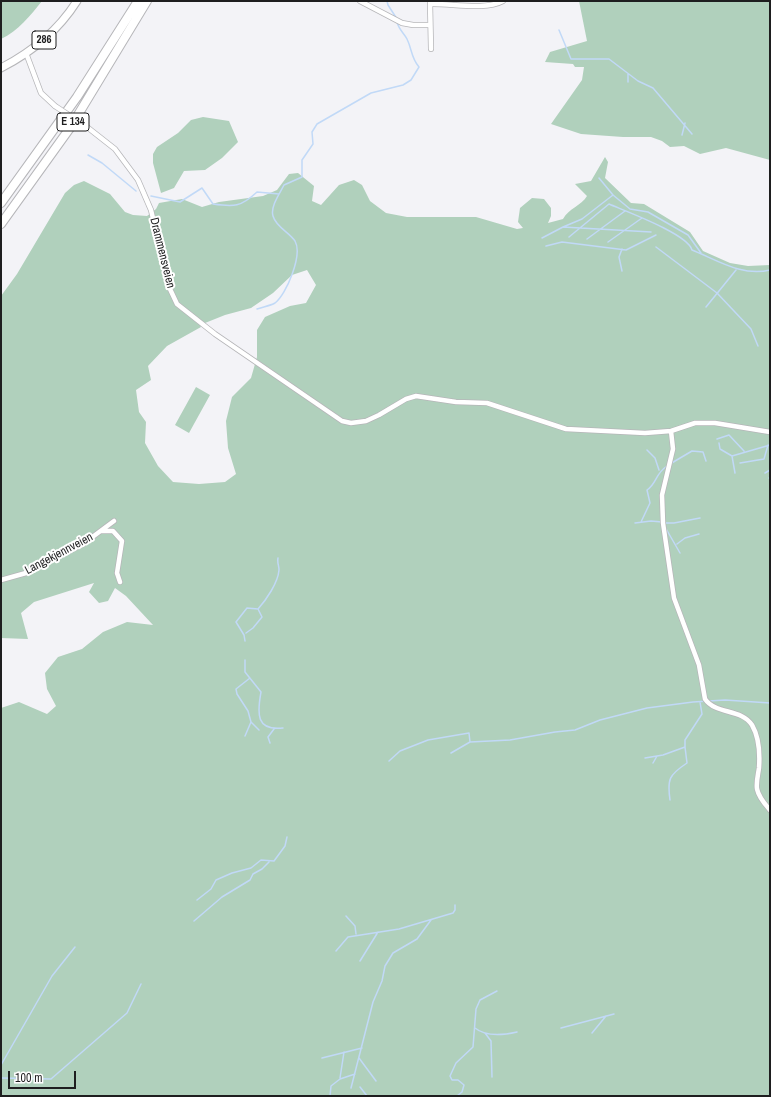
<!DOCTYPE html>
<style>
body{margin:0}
#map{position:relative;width:771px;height:1097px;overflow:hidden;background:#f3f3f7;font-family:"Archivo Narrow",sans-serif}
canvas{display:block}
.frame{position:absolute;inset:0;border:2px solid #1e1e1f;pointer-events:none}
.scale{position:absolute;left:8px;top:1071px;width:68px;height:18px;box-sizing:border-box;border:2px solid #1e1e1f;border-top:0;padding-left:5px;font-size:12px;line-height:14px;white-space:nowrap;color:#1e1e1f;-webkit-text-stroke:3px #fff;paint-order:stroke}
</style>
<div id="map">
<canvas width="771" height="1097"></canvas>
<div class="frame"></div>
<div class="scale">100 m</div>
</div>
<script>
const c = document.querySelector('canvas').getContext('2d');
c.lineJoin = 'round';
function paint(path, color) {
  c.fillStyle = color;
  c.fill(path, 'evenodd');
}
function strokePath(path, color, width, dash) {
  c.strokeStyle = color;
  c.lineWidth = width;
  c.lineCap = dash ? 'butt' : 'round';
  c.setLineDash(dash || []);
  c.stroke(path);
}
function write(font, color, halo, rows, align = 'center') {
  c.font = font + ' "Archivo Narrow",sans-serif';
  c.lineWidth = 4;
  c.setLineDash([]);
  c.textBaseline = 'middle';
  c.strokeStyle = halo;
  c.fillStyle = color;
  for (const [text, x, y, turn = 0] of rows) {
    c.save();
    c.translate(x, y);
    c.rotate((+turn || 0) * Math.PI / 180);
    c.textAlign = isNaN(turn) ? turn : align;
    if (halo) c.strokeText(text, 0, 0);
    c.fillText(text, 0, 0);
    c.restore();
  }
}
const green = new Path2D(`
 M1 1H42C31 15 18 31 1 39Z
 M579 1H770V160L726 148 700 154 684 146 670 147 662 141 651 137H623L581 134 551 124 582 80 584 67H575L573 64 545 62 550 52 587 41Z
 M203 117 229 121 238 142 222 158 205 170 184 171 174 188 161 193 153 163V154L157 147 178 133 191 120Z
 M605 157 608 162 605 178 631 203 644 204 690 232 703 251 730 263 748 266 770 265V1096H1V708L19 702 47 714 56 706 47 689 45 673 58 657 82 649 103 632 127 622 153 625 126 596 115 588 108 601 99 603 89 592 94 583 34 602 21 613 28 639 1 638V296L17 274 65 193 74 185 84 181 110 194 125 212 133 215 147 216 156 209 159 203 182 199 202 207 219 202 263 196 277 190 289 174 298 173 314 186 312 201 321 205 339 185 354 180 362 185 370 201 386 213 407 217H476L517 229 523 228 518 222 520 208 532 198 544 199 551 208V216L548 223 563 219C569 208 581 206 587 196L575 184 591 181ZM307 270 316 285 306 303 290 306 265 317 257 330V357L251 378 232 397 226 421 228 448 236 474 225 482 199 484 173 482 158 466 145 443 146 422 139 412 136 390 151 380 148 366 167 346 201 327 200 325 225 315 251 308 273 293 292 275Z
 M196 387 210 395 189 433 175 425Z`);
const stream = new Path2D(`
 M387 1 388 5 397 19
 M559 30 571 59H609L638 81 653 88 692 134
 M628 74V82
 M682 135 685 123
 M88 155 102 163 136 191
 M599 178 613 195 630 209 648 212 688 235 701 253
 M151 196 180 202 202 188 213 204C234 207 241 207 257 192L279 194
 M563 227 651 232
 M569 237 609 204C625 211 688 234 692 250 717 260 742 277 770 270
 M542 238 563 227 582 219 613 195
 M587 239 625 211
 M608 242 642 218
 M546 246 562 242 626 250 656 235
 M656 247 717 293 751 329 758 346
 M622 271 619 257 622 249
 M706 307 736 270
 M257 309C262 307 270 306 275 303 286 295 303 255 295 241 289 232 276 227 273 216 270 207 280 193 284 185L302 177V160L313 144 312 132 317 124 371 93 403 85 411 80 419 67C411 58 412 49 407 39 404 33 399 30 397 22
 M717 439 729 435 744 451
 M719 443 720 449 732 456
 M647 450 655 458 659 470
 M732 456 770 445
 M732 456 735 473
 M740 463 764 459 768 445
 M670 464 692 451 703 452 706 461
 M765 473 770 470
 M769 478H770
 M641 522 650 503 647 490C657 483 655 474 667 466
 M635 523 651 521 662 522
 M665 523H674L700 518
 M665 527 680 553
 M677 544 685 538 699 534
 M246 633 253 628 262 617 258 609C266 600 278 583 279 570 279 565 277 563 278 558
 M245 641 244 635 236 622 247 608 258 609
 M245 660V672L261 692C257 714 256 731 283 728
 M250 678 236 689 237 694 248 711 251 722 259 730
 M245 736 251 722
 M270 743 268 737 274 729
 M451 753 470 742
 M645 758 663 755 685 747V740L702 714 700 702
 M389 761 400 751 428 740 469 733 470 742 510 740 555 732 575 730 600 720 647 708 693 702 725 700 770 703
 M653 763 657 756
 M670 800C667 779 669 775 687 763L685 747
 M197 900 211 889 216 880 232 873 251 868 261 860 274 861 285 846 287 837
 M346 916 355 926 356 934
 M194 921 222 897 250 880 253 874 262 869 269 862
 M336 951 348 937 399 929 453 913 455 910V905
 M360 961 378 932
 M475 1028C486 1037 504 1035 517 1032
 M561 1028 614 1014
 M485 1033 491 1041 492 1077
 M592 1033 606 1016
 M322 1058 362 1048
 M359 1058 376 1081
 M1 1065 52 976 75 947
 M1 1078 51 1079 127 1013 141 984
 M340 1078 344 1052
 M360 1087 367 1096
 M351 1088 373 1002 382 981 385 966 393 953 417 939 431 920
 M330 1096 331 1086 340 1079 355 1074
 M457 1096 462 1092 464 1085 458 1080H452L450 1076 456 1063 473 1047 476 1009 480 1000 497 991`);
const street = new Path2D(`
 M360 1 402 23 413 25H430
 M430 2 431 49
 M430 4C451 3 484 11 503 1
 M26 53 41 93 55 106
 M87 127 115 149 138 180 151 210 170 289 177 304 215 334 342 421 351 423 366 421 379 415 406 399 416 396 456 402 487 403 566 429 645 433 671 431 695 423H715L770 432
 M671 431 673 449 662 495 663 523 674 598 699 665 705 699C716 715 741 708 752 725 759 737 760 754 759 768 758 775 756 782 757 789 759 798 765 804 770 810
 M102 531H113L122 541 117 573 120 582
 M1 580 26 573 83 544 114 521`);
const primary = new Path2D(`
 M1 68C32 52 58 31 77 1`);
const highway = new Path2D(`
 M1 203 77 97 138 1
 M1 224 70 128 147 1`);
const streetBridge = new Path2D(`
 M55 106 87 127`);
const shields = [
 [44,40,24],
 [73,122,32]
];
const shieldNames = [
 ["286",44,40],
 ["E 134",73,122]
];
const streetNames = [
 ["Drammensveien",162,253,76],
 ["Langekjennveien",59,554,-28]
];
paint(green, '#b0d0bc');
strokePath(stream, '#c1d9f7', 1.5);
strokePath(street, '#b6b6b9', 6);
strokePath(primary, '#b6b6b9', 9);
strokePath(highway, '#b6b6b9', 10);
strokePath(street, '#fff', 4.5);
strokePath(primary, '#fff', 7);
strokePath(highway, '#fff', 8);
strokePath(streetBridge, '#b6b6b9', 6, []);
strokePath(streetBridge, '#fff', 4.5);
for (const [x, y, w] of shields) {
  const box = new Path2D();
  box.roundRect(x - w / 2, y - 9, w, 18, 3);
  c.fillStyle = '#fff';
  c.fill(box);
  strokePath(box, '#1e1e1f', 1);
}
write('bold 11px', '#1e1e1f', null, shieldNames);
write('12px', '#1e1e1f', '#fff', streetNames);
</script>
